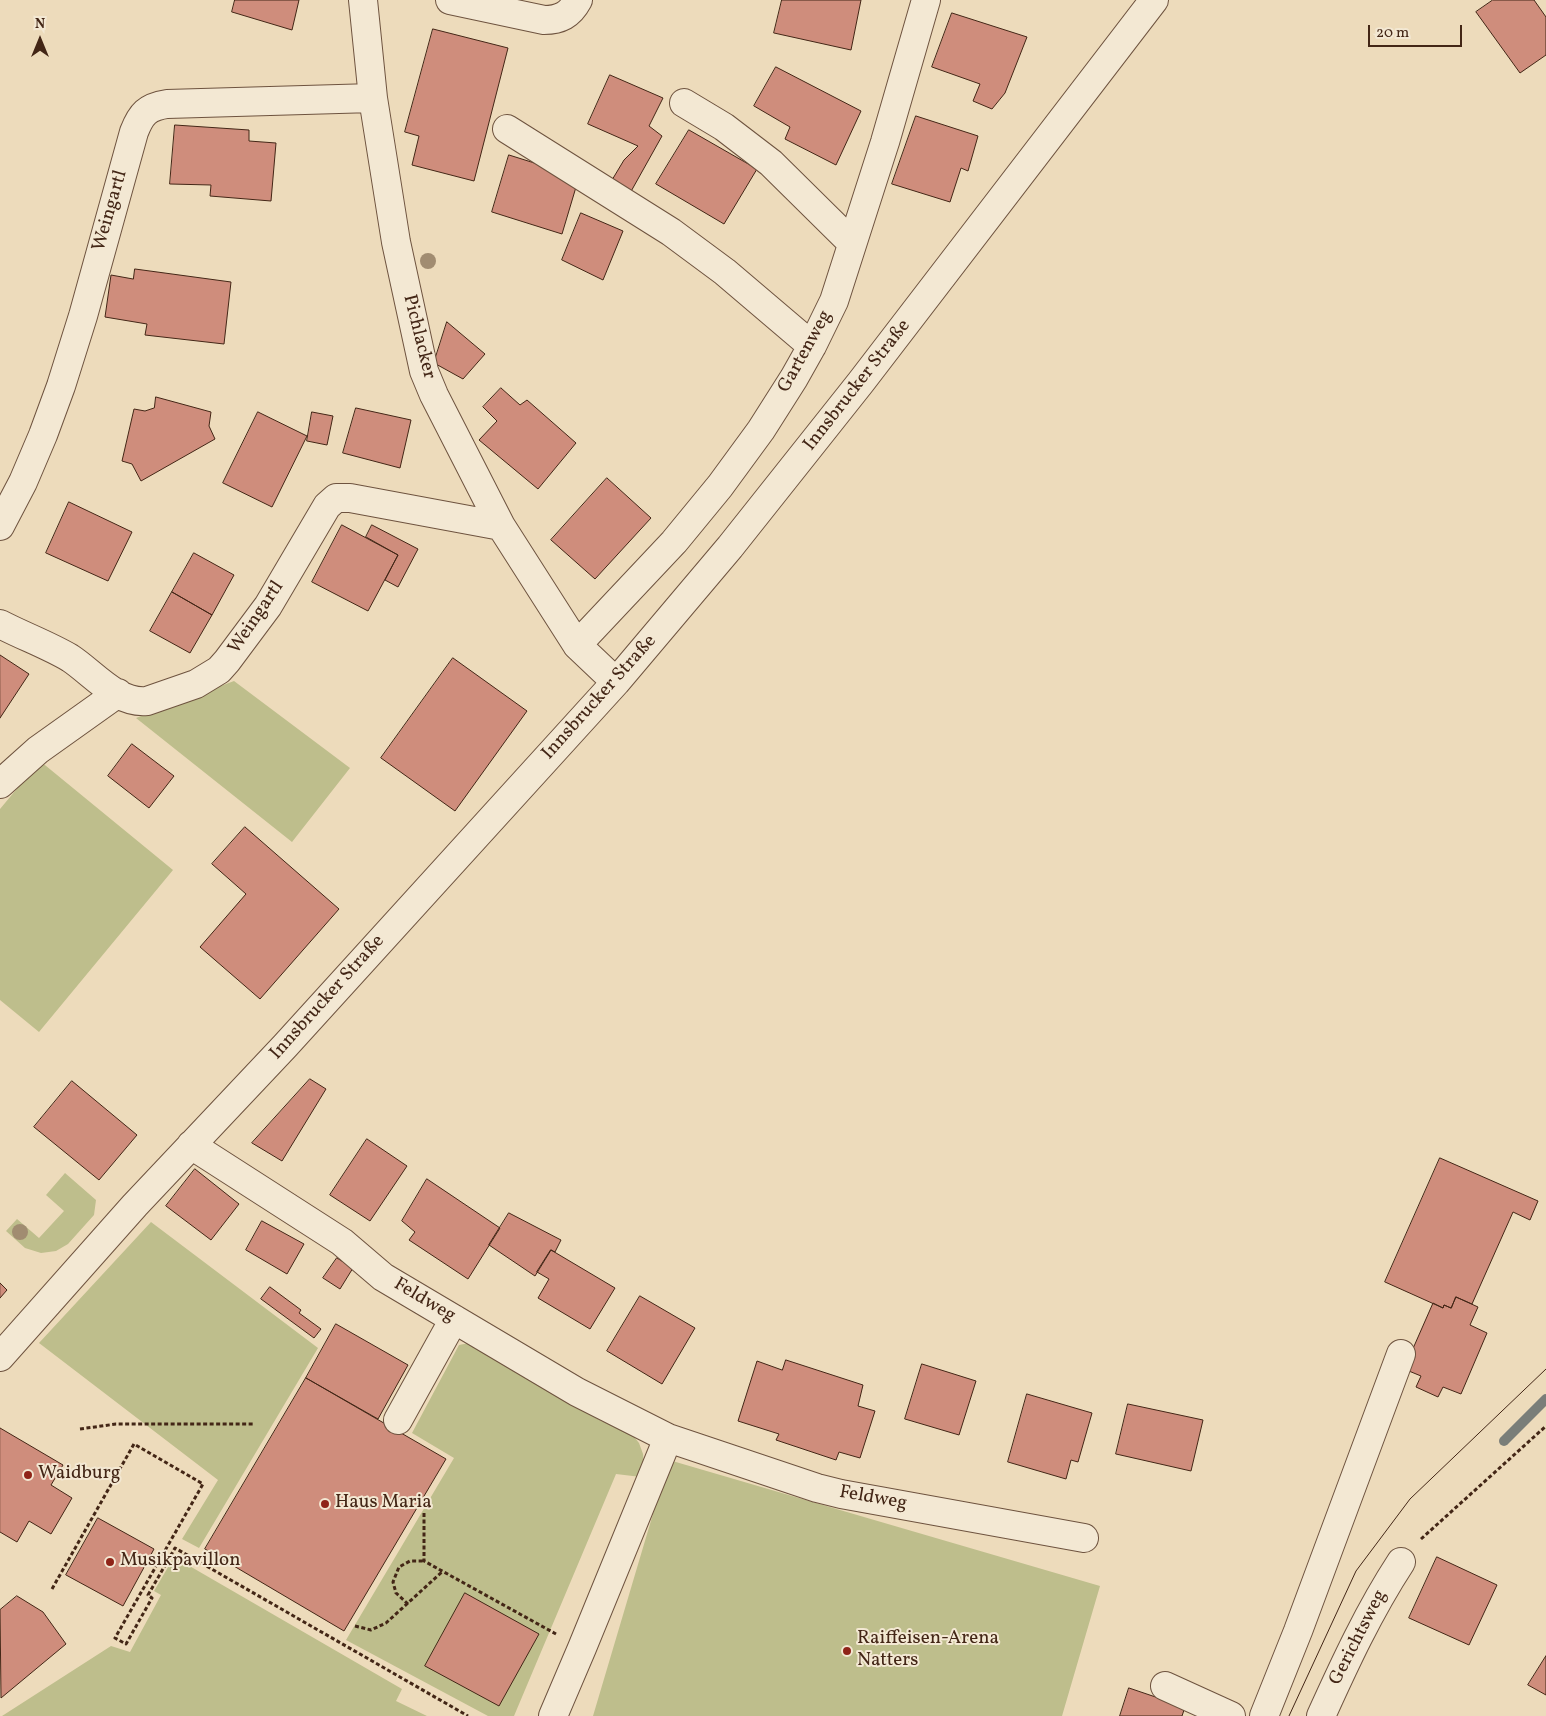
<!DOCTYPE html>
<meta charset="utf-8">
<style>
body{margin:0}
#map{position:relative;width:1546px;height:1716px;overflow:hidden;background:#eddbbb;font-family:Vollkorn,serif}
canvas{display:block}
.north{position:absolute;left:15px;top:15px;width:50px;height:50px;-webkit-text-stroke:4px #f3e8d3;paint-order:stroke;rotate:0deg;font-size:14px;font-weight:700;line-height:20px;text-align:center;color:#432616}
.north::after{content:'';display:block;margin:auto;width:18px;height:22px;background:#432616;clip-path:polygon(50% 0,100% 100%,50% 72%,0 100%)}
.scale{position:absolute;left:1368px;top:25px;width:94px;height:22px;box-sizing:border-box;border:2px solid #432616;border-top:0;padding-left:6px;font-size:15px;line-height:18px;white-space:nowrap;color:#432616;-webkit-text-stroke:4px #f3e8d3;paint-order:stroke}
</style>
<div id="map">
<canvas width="1546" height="1716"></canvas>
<div class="north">N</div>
<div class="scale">20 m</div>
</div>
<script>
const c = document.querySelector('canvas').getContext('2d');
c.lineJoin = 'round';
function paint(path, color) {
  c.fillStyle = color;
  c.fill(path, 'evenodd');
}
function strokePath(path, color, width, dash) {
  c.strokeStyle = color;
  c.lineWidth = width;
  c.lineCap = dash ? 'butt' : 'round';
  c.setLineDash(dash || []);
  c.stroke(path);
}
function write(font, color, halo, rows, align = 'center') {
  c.font = font + ' Vollkorn,serif';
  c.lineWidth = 4;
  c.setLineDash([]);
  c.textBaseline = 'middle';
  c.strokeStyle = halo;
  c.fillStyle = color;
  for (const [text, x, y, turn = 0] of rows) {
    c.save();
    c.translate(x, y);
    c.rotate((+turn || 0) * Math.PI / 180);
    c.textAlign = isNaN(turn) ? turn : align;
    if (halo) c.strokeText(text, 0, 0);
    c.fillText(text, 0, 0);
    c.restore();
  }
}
const green = new Path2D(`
 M234 681 350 768 292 842 136 718Z
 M40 761 173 870 39 1032 0 1000V809Z
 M65 1173 96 1200 94 1215 68 1244 56 1251 41 1253 25 1248 6 1231 17 1219 39 1238 64 1211 46 1195Z
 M151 1222 318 1348 199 1548 182 1539 218 1480 39 1343Z
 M469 1343 601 1421 631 1433 639 1443 643 1454 644 1465 641 1477 616 1474 514 1716H488L346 1640 454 1458 412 1433 459 1345Z
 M669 1460 1100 1586 1062 1716H593Z
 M174 1557 402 1689 396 1701 427 1716H2L111 1646 130 1652 161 1595 154 1591Z`);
const stream = new Path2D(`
 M1504 1441 1546 1399`);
const building = new Path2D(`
 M235 0H299L292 30 232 12Z
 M782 0H861L851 50 774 33Z
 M1493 0H1534L1546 17V55L1520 73 1476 12Z
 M952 13 1027 37 1005 93 992 109 973 101 980 84 932 67Z
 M433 29 508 48 474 181 412 165 419 136 405 132Z
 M776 67 861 111 836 165 785 139 790 127 754 106Z
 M610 75 663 98 649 126 662 136 629 195 609 185 624 160 638 146 588 124Z
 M916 116 978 136 968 171 961 168 950 202 892 184Z
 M175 125 249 130V141L276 143 271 201 210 196 211 185 170 184Z
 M689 130 757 169 724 224 656 184Z
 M509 155 579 177 562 234 492 212Z
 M581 213 623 231 603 280 562 260Z
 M135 269 231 282 224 344 145 335 147 324 105 317 111 275 133 279Z
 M447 322 485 354 463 379 434 363Z
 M501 388 520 405 527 400 576 443 538 489 479 440 497 421 483 407Z
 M156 397 211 412 209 426 215 439 141 481 132 464 122 461 134 409 145 411 154 408Z
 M356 408 411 420 400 468 343 453Z
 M258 412 307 436 272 507 223 483Z
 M312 412 333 416 327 445 307 441Z
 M607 478 651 518 595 579 551 540Z
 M69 502 132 532 108 581 46 553Z
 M342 525 398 555 368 611 312 582Z
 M372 525 418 549 398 587 385 580 398 555 366 537Z
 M194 553 234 575 212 615 172 592Z
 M172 592 212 615 190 653 150 631Z
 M0 655 29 674 0 718Z
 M453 658 527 711 455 811 381 758Z
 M132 744 174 776 149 808 108 776Z
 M245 827 339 909 260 999 200 947 246 894 212 864Z
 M310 1079 326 1089 282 1161 252 1143Z
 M72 1081 137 1135 99 1180 34 1127Z
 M367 1139 407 1166 370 1221 330 1195Z
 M1440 1158 1538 1201 1530 1220 1513 1212 1472 1304 1456 1297 1451 1308 1444 1305 1443 1308 1385 1282Z
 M195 1169 239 1204 211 1240 166 1206Z
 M427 1179 500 1228 468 1279 409 1240 415 1232 402 1221Z
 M509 1213 561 1240 555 1252 551 1250 535 1276 489 1245Z
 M262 1221 304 1244 287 1274 246 1250Z
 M551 1250 615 1288 590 1329 538 1298 549 1279 537 1272Z
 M337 1258 353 1268 340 1289 323 1278Z
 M0 1283 7 1290 0 1298Z
 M270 1287 301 1310 299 1313 321 1329 314 1338 261 1299Z
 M640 1296 695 1328 662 1384 607 1351Z
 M1456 1297 1478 1307 1470 1325 1487 1333 1461 1394 1443 1387 1438 1397 1416 1387 1421 1376 1404 1369 1433 1303 1443 1308 1444 1305 1451 1308Z
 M336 1324 408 1365 378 1419 306 1378Z
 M786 1360 863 1385 858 1406 875 1411 860 1458 839 1452 836 1460 776 1440 779 1434 738 1421 757 1361 782 1370Z
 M922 1364 976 1381 959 1435 905 1419Z
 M306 1378 446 1459 344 1631 205 1549Z
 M1027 1394 1092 1413 1078 1462 1071 1460 1066 1479 1008 1462Z
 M1128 1404 1203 1420 1191 1471 1116 1454Z
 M0 1428 63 1465 51 1485 72 1498 51 1534 29 1521 17 1542 0 1532Z
 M98 1518 154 1549 123 1606 66 1575Z
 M1437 1557 1497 1585 1469 1645 1409 1618Z
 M465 1593 539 1634 499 1706 425 1666Z
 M17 1596 43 1612 66 1644 1 1698 0 1610Z
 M1546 1656V1695L1528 1685Z
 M1129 1688 1185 1707 1182 1716H1120Z`);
const path = new Path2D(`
 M80 1429 116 1424H254
 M424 1513V1561L556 1634
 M1421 1539 1546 1426
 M52 1589 134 1444 203 1484 115 1638 126 1644 152 1598 148 1595 175 1548 468 1716
 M408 1604 396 1593 393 1582 399 1567 410 1561H424
 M355 1626 371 1630 386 1623 443 1571`);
const minor = new Path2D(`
 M363 0 373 98 396 242 424 371 434 395 501 526 577 645 616 682
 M450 0 544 20C560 20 570 15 578 0
 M684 103 724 127 771 163 852 243
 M507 129 671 232 725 272 812 346
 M0 526 23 482 43 435 61 386 83 316 134 132C141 114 147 107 167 104L373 98
 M0 624C23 636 48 645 70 658 93 673 117 704 147 701L196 684 219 670 227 661 268 606 327 506 336 498H350L501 526
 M577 645 674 542 720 486 761 430 794 378 812 346 834 301 885 142 926 0
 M0 784 38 750 118 693
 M191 1145 342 1242 383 1277 577 1392 668 1438 817 1488 841 1494 1084 1538
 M0 1357 135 1205 285 1046 616 682 730 547 861 382 1154 0
 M398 1420 454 1319
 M1165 1686 1231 1716
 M553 1716 582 1648 668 1438
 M1264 1716 1298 1631 1401 1354
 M1321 1716C1345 1663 1369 1611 1401 1562`);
const tram = new Path2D(`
 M1289 1716 1356 1571 1410 1499 1546 1369`);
const trees = [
 [428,261],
 [20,1232]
];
const markers = [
 [28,1475,5,"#8f2418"],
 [325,1504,5,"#8f2418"],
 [110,1562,5,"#8f2418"],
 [847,1651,5,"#8f2418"]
];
const streetNames = [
 ["Weingartl",111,211,-74],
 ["Pichlacker",418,337,76],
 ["Gartenweg",806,352,-61],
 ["Innsbrucker Straße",858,386,-52],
 ["Weingartl",257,618,-56],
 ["Innsbrucker Straße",600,698,-48],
 ["Innsbrucker Straße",328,998,-48],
 ["Feldweg",424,1301,31],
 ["Feldweg",873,1499,10],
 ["Gerichtsweg",1359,1638,-63]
];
const poiNames = [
 ["Waidburg",38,1475],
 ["Haus Maria",335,1504],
 ["Musikpavillon",120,1562],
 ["Raiffeisen-Arena",857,1640],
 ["Natters",857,1662]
];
paint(green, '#bebe8c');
strokePath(stream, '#7a7e79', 10);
paint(building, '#cf8d7c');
strokePath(building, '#432616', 1);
strokePath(minor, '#6e533f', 30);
strokePath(path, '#432616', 3, [4, 2.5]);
strokePath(minor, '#f3e8d3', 28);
strokePath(tram, '#432616', 1);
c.fillStyle = '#a18c71';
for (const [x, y] of trees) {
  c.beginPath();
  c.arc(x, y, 8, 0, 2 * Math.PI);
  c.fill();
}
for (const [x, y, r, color] of markers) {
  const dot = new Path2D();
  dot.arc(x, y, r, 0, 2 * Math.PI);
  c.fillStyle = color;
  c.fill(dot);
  strokePath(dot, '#f3e8d3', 2);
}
write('19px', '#432616', '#f3e8d3', streetNames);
write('19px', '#432616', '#f3e8d3', poiNames, 'left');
</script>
